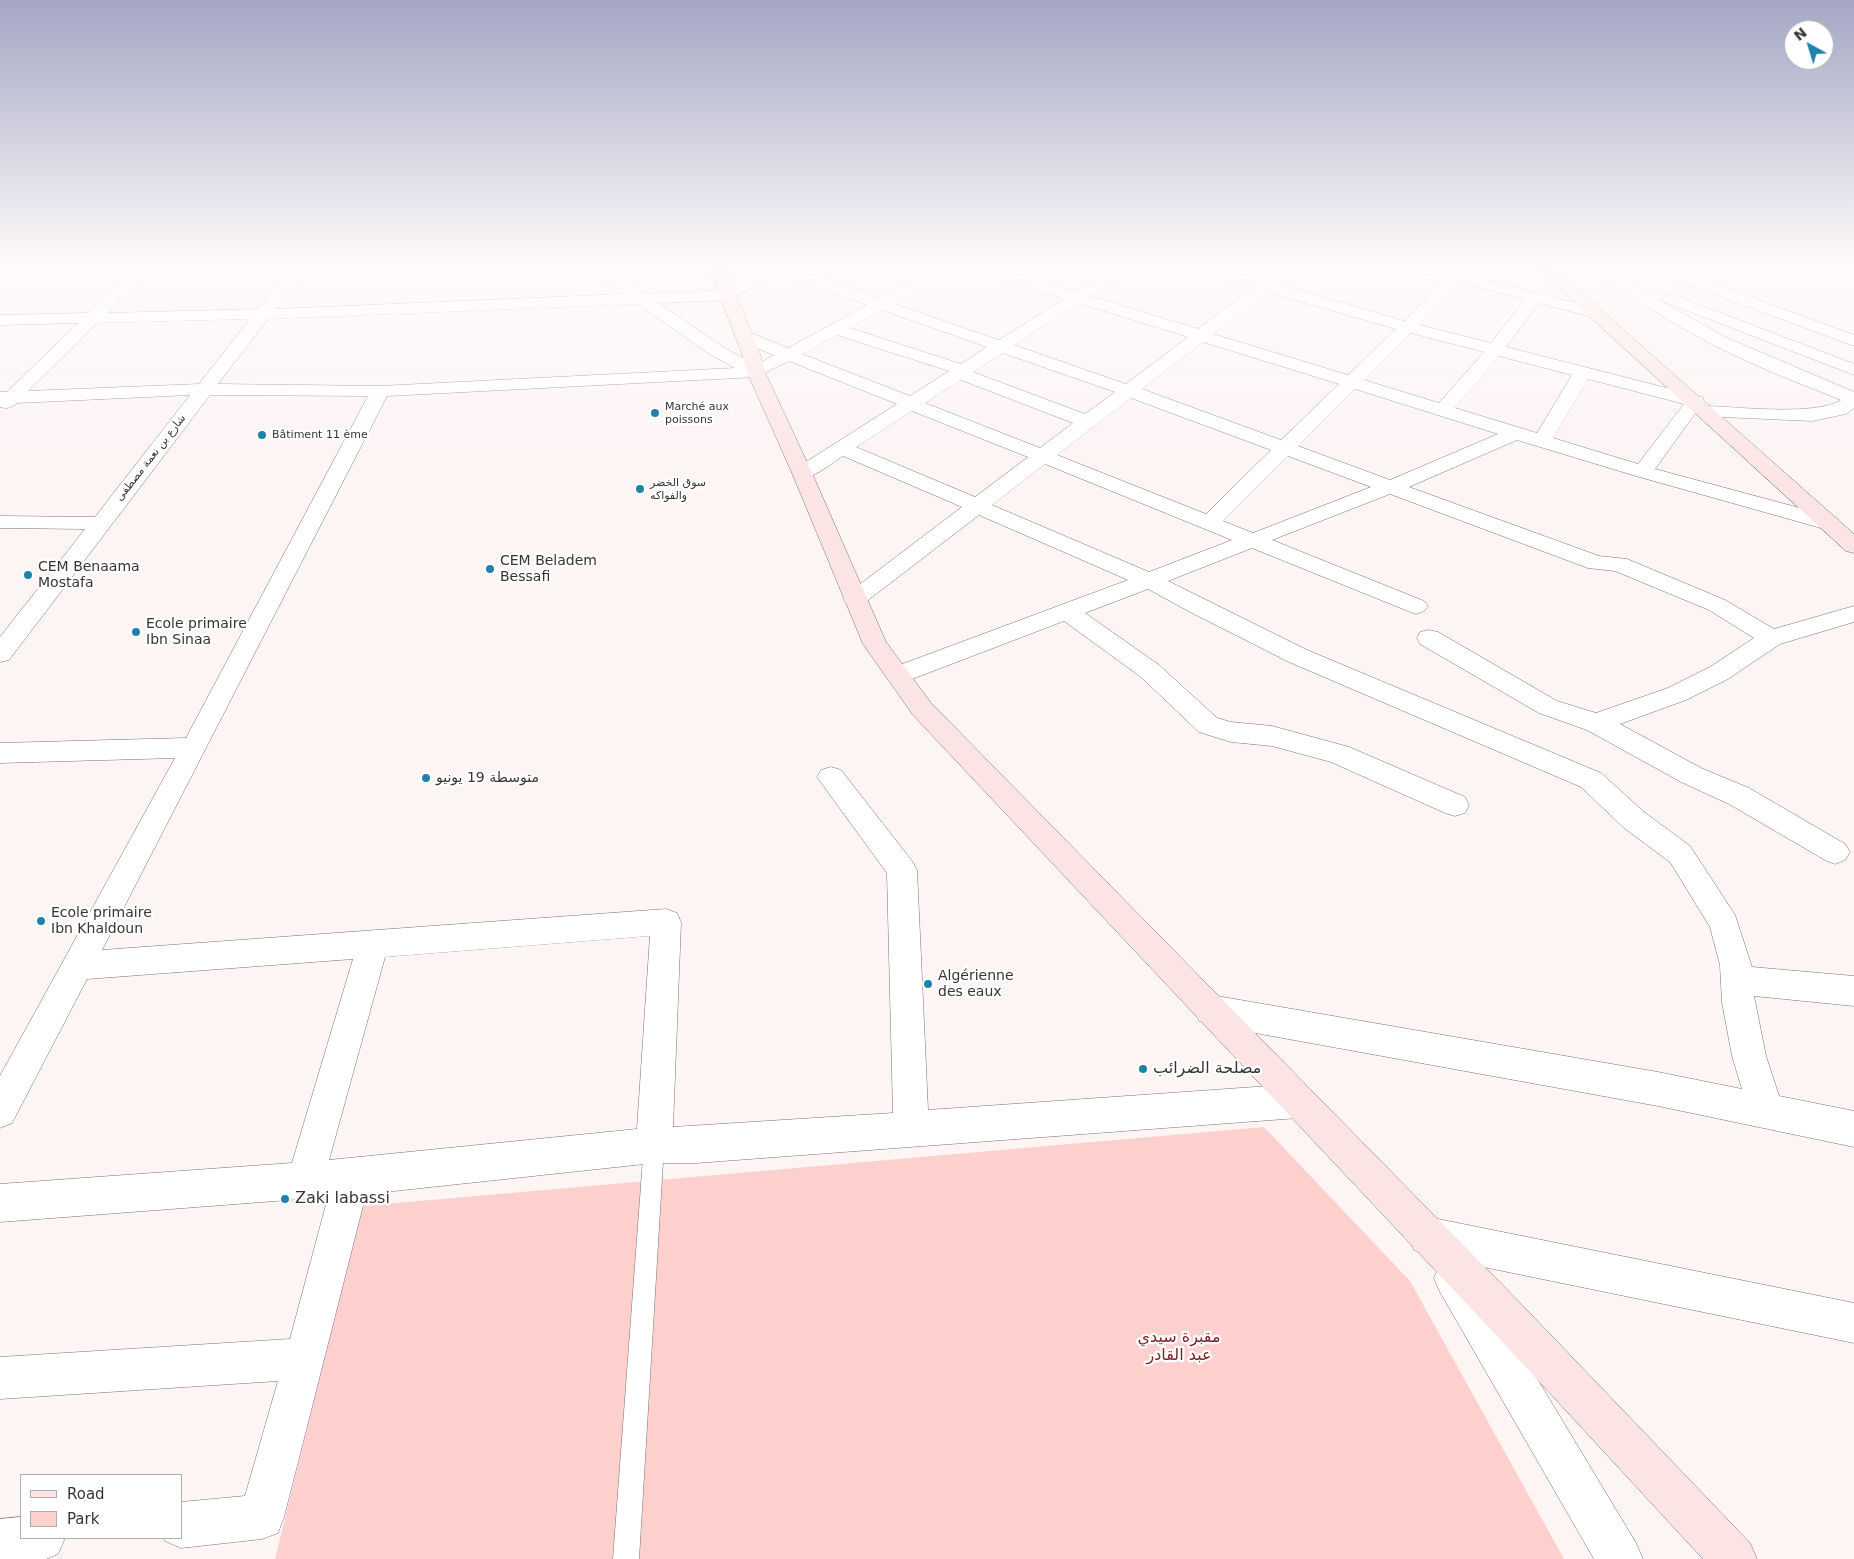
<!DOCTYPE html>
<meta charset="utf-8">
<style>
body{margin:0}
#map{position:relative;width:1854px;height:1559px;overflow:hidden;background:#fdf4f4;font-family:"DejaVu Sans",sans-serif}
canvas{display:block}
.legend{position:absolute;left:20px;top:1474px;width:162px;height:65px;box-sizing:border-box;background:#fff;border:1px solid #afaead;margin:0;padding:6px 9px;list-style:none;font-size:15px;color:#373433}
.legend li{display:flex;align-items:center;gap:10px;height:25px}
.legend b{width:25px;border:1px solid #afaead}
.north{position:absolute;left:1784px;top:20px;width:50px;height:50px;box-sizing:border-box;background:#fff;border:1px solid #afaead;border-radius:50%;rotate:321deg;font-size:14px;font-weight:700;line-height:20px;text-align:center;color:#373433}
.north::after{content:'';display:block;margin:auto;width:18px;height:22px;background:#1d83ad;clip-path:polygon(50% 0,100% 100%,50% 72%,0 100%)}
</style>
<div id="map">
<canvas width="1854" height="1559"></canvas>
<ul class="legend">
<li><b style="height:6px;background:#fce4e4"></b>Road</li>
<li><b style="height:14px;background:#fed0cd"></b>Park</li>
</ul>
<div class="north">N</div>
</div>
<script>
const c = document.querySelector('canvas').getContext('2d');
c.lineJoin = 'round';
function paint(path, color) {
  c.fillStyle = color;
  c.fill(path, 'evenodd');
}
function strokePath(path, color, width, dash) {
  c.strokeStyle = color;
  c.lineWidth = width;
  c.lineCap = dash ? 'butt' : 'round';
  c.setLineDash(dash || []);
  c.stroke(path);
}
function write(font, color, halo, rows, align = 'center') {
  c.font = font + ' "DejaVu Sans","Noto Naskh Arabic",sans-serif';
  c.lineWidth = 4.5;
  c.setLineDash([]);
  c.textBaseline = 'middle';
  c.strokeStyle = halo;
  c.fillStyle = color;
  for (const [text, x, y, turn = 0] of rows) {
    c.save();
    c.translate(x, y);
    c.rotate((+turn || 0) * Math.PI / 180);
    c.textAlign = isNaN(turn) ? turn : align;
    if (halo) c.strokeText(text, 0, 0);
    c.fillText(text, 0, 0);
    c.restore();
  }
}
const green = new Path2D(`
 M1264 1127 1410 1281 1564 1559H275L362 1206Z`);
const lane = new Path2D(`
 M1841 262H1854V268L1842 264Z
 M654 1135 661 1138 664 1145 639 1559H613L644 1145 647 1138Z`);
const street = new Path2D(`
 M141 262H158L108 313 258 309 295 262H311L275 309 624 294 580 262H598L644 294 725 290 772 265 780 262H799L791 268 880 298 948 262H978L1075 292 1123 262H1141L1138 265 1090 296 1198 329 1254 287 1178 265 1175 262H1199L1263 280 1287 262H1305L1278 284 1404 321 1447 279 1394 265 1391 262H1417L1454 272 1464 262H1481L1468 275 1598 309 1600 312 1598 315 1592 317 1539 303 1506 347 1702 397 1704 401 1655 469 1837 518 1840 523 1837 528 1829 529 1821 528 1636 476 1517 440 1409 487 1599 556 1627 559 1725 600 1774 629 1854 606V622L1780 644 1728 679 1686 700 1620 724 1701 768 1749 788 1845 844 1850 852 1845 860 1835 864 1825 860 1729 804 1681 782 1587 730 1539 713 1420 644 1417 638 1420 632 1429 630 1438 632 1557 701 1596 713 1668 688 1710 667 1754 638 1709 610 1615 571 1588 568 1390 494 1272 540 1424 601 1428 606 1424 611 1416 614 1408 611 1252 548 1168 581 1307 650 1601 773 1644 812 1690 846 1735 915 1752 967 1854 976V1006L1754 996 1766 1056 1779 1096 1854 1111V1147L1658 1106 1211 1025 1199 1021 1195 1010 1199 999 1211 995 1658 1072 1742 1089 1732 1056 1722 1002 1720 965 1710 927 1670 862 1624 828 1581 787 1289 662 1192 613 1148 589 1085 613 1159 665 1217 718 1231 722 1272 726 1349 747 1465 797 1469 805 1465 813 1455 816 1445 813 1331 762 1272 746 1231 742 1199 732 1141 677 1064 621 907 681 898 684 889 681 885 675 889 669 1128 580 979 515 863 604 855 606 847 604 843 599 847 594 962 507 843 456C829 464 812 482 795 477L792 473 795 469 897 404 789 361 756 377 387 396 102 950 666 909 677 913 681 922 673 1127 893 1113 887 873 817 777 821 770 831 767 841 770 912 861 917 870 928 1110 1298 1084 1310 1089 1316 1101 1310 1113 1298 1118 696 1163H654L366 1194 284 1517 278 1533 262 1539 181 1548 165 1541 164 1538H181V1502L245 1496 278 1381 0 1399V1357L290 1339 328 1197 0 1222V1184L292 1163 353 959 87 979 12 1123 0 1128V1076L175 758 0 763V743L186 738 368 396 210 395 9 660 0 662V637L85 529 0 528V516L95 517 190 395 17 403C11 408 7 409 0 407V392H7L78 323 0 325V315L88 313ZM962 267 1064 299 999 340 894 304ZM780 274 867 305 788 348 751 333H739L736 337 739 341 774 355 756 365 723 347 658 303 728 300ZM1461 283 1525 299 1491 343 1419 325ZM1268 292 1396 329 1348 375 1213 334ZM1079 303 1188 337 1126 384 1014 345ZM638 304 711 355 735 368 380 386 218 384 268 319ZM882 310 987 347 961 364 850 328ZM250 319 199 384 28 391 97 323ZM1411 333 1484 352 1439 403 1364 380ZM837 335 949 371 910 396 802 354ZM1203 342 1339 384 1281 440 1142 389ZM1003 353 1115 392 1085 414 973 372ZM1499 356 1572 375 1537 433 1455 408ZM1588 379 1684 404 1638 464 1553 438ZM961 380 1073 423 1040 448 925 403ZM1355 389 1498 434 1390 480 1298 446ZM1131 398 1271 450 1206 514 1057 455ZM912 411 1028 457 975 497 856 447ZM1288 456 1371 487 1253 533 1223 521ZM1045 464 1232 540 1149 572 992 505ZM650 936 637 1129 329 1160 385 957Z
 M1569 262H1590L1599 266 1725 337 1854 392V408L1846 414 1812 421 1700 416 1698 412 1700 408 1707 406C1738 407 1817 416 1841 400 1791 380 1741 361 1695 335 1653 312 1615 284 1572 265Z
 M1633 262H1655L1854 335V346L1636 265Z
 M1671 294 1854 364V375L1665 302 1663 299 1665 296Z
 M1428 1217 1854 1303V1343L1464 1263 1468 1264 1636 1543 1643 1559H1594L1440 1292 1434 1278 1440 1264 1450 1260 1428 1255 1414 1250 1409 1236 1414 1222Z
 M21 1517V1538H65L58 1554 46 1559H0V1519Z`);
const secondary = new Path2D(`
 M707 262H723L760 354 765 372 812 473 886 642 931 703 1525 1308 1750 1543 1757 1559H1703L1497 1336 913 715 863 644 792 473 747 372 742 354Z
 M1530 262H1547L1854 534V553L1846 551Z`);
const markers = [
 [655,413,5,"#1d83ad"],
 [262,435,5,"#1d83ad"],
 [640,489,5,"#1d83ad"],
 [490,569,5,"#1d83ad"],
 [28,575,5,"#1d83ad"],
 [136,632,5,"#1d83ad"],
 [426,778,5,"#1d83ad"],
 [41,921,5,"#1d83ad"],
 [928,984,5,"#1d83ad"],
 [1143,1069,5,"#1d83ad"],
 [285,1199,5,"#1d83ad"]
];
const farPoinames = [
 ["Marché aux",665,407],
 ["poissons",665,420],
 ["Bâtiment 11 ème",272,435],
 ["سوق الخضر",650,483],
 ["والفواكه",650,496]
];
const farStreetnames = [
 ["شارع بن نعمة مصطفى",151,458,-52]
];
const poiNames = [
 ["CEM Beladem",500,561],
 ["Bessafi",500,577],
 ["CEM Benaama",38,567],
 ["Mostafa",38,583],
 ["Ecole primaire",146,624],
 ["Ibn Sinaa",146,640],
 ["متوسطة 19 يونيو",436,778],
 ["Ecole primaire",51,913],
 ["Ibn Khaldoun",51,929],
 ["Algérienne",938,976],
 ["des eaux",938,992]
];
const nearPoinames = [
 ["مصلحة الضرائب",1153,1069],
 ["Zaki labassi",295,1199]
];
const nearParknames = [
 ["مقبرة سيدي",1179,1338],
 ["عبد القادر",1179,1356]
];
paint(green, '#fed0cd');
strokePath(lane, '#797271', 1);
strokePath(street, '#797271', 1);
strokePath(secondary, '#797271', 1);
paint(lane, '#fff');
paint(street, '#fff');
paint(secondary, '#fce4e4');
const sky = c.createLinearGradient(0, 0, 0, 480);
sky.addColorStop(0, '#a4a6c4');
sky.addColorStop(0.55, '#fefafa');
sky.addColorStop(1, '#fefafa00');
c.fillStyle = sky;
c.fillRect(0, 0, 1854, 480);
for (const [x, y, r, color] of markers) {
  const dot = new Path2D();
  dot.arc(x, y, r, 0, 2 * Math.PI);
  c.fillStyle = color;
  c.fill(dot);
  strokePath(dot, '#fff', 2);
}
write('11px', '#373433', '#fff', farPoinames, 'left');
write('11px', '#373433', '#fff', farStreetnames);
write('14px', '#373433', '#fff', poiNames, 'left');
write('16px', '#373433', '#fff', nearPoinames, 'left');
write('16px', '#7a2026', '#fff', nearParknames);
</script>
